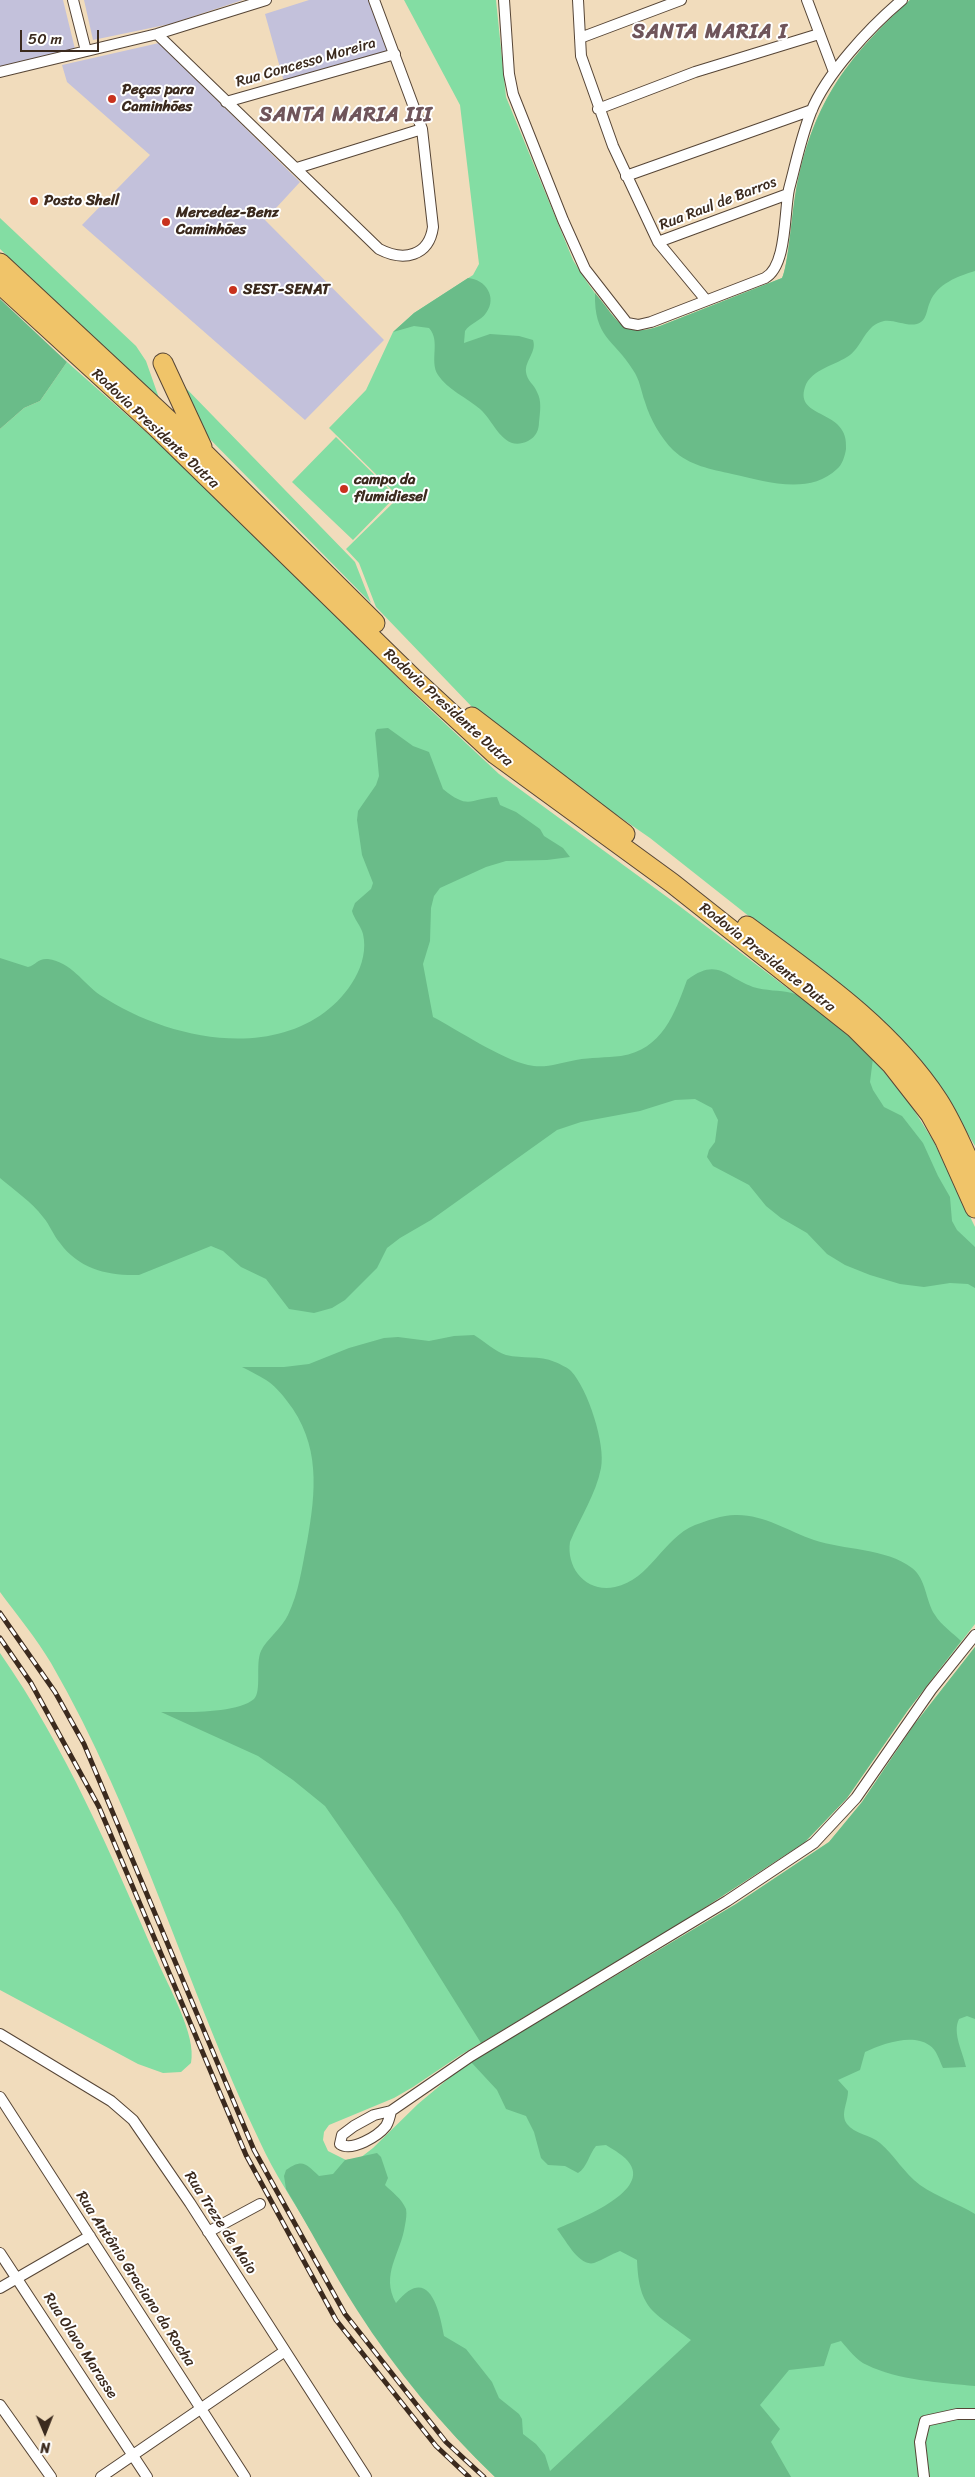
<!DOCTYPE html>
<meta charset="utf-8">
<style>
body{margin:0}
#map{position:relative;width:975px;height:2477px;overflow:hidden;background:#f1dcbc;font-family:Sriracha,sans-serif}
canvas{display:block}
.north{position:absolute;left:20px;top:2407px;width:50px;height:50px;-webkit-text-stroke:4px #fff;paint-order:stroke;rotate:179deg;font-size:14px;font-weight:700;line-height:20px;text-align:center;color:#3b2a1e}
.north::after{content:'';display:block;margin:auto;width:18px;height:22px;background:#3b2a1e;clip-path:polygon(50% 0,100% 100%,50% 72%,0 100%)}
.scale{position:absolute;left:20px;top:30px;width:79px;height:22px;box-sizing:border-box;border:2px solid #3b2a1e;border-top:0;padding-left:6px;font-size:15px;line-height:18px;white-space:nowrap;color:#3b2a1e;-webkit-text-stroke:4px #fff;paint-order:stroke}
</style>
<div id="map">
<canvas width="975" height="2477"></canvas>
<div class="north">N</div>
<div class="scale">50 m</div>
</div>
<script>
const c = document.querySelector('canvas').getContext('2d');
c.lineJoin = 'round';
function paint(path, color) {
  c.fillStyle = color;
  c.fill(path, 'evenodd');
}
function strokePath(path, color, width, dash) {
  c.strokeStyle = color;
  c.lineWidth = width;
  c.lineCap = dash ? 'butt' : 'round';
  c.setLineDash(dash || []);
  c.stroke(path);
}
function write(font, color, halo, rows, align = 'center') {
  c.font = font + ' Sriracha,sans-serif';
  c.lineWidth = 4;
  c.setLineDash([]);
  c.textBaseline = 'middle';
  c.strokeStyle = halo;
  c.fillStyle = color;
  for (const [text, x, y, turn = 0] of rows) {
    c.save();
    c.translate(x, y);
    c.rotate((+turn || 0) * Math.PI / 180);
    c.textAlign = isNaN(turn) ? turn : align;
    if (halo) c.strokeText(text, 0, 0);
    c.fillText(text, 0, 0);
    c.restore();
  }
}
const industrial = new Path2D(`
 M0 0H63L75 49 0 68Z
 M84 0H243L170 24 93 40Z
 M309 0H371L390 53 284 82 265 14Z
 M159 43 300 182 265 220 384 340 305 420 82 225 150 155 67 82 62 65Z`);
const green = new Path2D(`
 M404 0H496L506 97 573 260C581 274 616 326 629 330 640 333 650 329 660 326L782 278C788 267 793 209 796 192 812 103 846 60 910 0H975V1146L951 1105 774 936 650 838 530 755 473 708 376 607 359 563 346 549 399 497 329 428 366 390 393 332 414 313 473 275 479 264 460 105Z
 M0 218 136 346 146 361 159 398 116 360 0 249Z
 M67 362 199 479 420 700 499 774 678 905 824 1016 873 1058 912 1107 934 1142 975 1227V1624L908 1710 847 1798 805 1842 687 1919 459 2056 413 2087 394 2098 329 2125 324 2132 323 2140 328 2151 346 2160 360 2158 373 2148 418 2104 461 2068 736 1904 829 1842 862 1802 914 1725 975 1647V2477H495C417 2402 365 2324 311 2231 294 2202 274 2173 260 2142 185 1985 139 1815 51 1663 36 1638 17 1615 0 1592V429L24 408 40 401Z
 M179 381 355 562 371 603 199 428Z
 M336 437 396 496 353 540 292 482Z
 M0 1653C66 1748 111 1854 157 1960 168 1986 197 2035 191 2063L181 2072 163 2073 138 2064 0 1990Z`);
const forest = new Path2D(`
 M910 0H975V271C958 276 937 284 930 302 927 308 927 318 921 322 911 329 895 319 884 321 865 325 863 345 850 355 837 365 811 369 805 387 794 420 850 408 846 449 845 456 842 465 837 469 809 496 764 481 732 474 711 469 690 466 673 450 661 438 650 419 645 402 641 391 640 380 633 370 613 338 594 338 595 293 617 318 621 340 660 326L782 278C788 267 792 212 795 196 811 106 844 60 910 0Z
 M468 278C485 279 498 297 486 313 481 321 470 323 465 331L464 343 490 334 519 336 533 340C537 352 525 360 526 372 527 381 534 384 537 392 542 401 540 412 539 422 539 430 536 437 528 441 503 453 495 422 480 409 467 398 447 389 438 375 429 361 441 341 429 328L414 326 393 332 414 313Z
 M0 299 67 362 40 401 24 408 0 429Z
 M388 728 413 746 429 752 443 789C470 811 470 798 497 797L500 805 516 812 540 829 544 836 563 848 570 857 547 860 506 861 486 867 440 888 434 896 431 908 430 941 423 964 433 1017C458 1030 501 1059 528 1065 545 1069 559 1063 576 1060 591 1057 606 1058 621 1056 662 1050 675 1013 687 980 718 957 725 977 753 987 766 991 779 990 792 993 806 996 860 1046 873 1058L870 1082 873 1090 884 1107 902 1116 923 1143 938 1176 950 1197 952 1221 957 1230 975 1247V1288L968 1284 950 1283 924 1287 900 1284 870 1275 845 1265 827 1254 807 1233 781 1218 766 1206 749 1185 713 1166 707 1157 709 1150 715 1142 718 1120 712 1108 695 1099 675 1100 640 1111 581 1122 557 1130 431 1220 400 1238 387 1248 377 1268 345 1300 332 1308 314 1313 289 1309 266 1279 241 1267 223 1251 211 1246 139 1275C108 1276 79 1269 60 1243 53 1235 50 1225 43 1217 32 1202 14 1190 0 1178V958L28 967C36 965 38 958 48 959 71 962 83 983 100 995 162 1036 261 1060 325 1012 347 996 370 964 363 934 361 926 354 919 352 911L355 903 371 889 373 883 362 855 357 820 358 811 376 785 379 776 375 733 377 729Z
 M474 1335C484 1341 496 1352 506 1355 523 1359 539 1355 555 1362 560 1364 568 1368 571 1371 588 1389 606 1445 601 1468 596 1494 580 1518 570 1542 566 1569 587 1593 615 1587 650 1580 663 1538 695 1525 706 1521 723 1515 735 1515 763 1514 788 1531 814 1540 843 1550 886 1548 912 1568 927 1580 925 1600 935 1615 941 1625 953 1633 961 1641L908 1710 847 1798 805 1842 687 1919 481 2043 399 1912 325 1806 293 1780 258 1756 161 1712C183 1712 237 1714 254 1699 262 1691 255 1664 261 1651 266 1640 282 1628 288 1615 299 1592 302 1567 307 1542 316 1492 321 1444 287 1401 281 1393 274 1385 266 1380 258 1375 250 1371 242 1367H284L309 1364 349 1348 384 1338 398 1337 429 1341 454 1336Z
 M975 1647V2019L967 2016 959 2019C952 2033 963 2052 966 2067L943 2068C939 2060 937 2050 929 2045 912 2033 882 2044 865 2052L860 2070 838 2080 848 2091C848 2103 840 2114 847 2124 854 2134 871 2135 880 2143 895 2156 904 2173 920 2185 937 2197 957 2203 975 2214V2386C942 2383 897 2380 867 2365 857 2361 848 2349 841 2341L831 2344 824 2366 789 2370 760 2405 780 2429 771 2442 791 2477H495C443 2427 396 2371 357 2310 332 2271 310 2229 286 2189L284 2176 286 2170C303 2158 306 2164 319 2176L333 2174 345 2160 377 2153 381 2157 388 2178 385 2185C392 2192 402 2199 406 2209 407 2214 406 2220 405 2225 401 2254 380 2274 396 2303 428 2264 439 2307 444 2336L466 2349 492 2382 499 2398 519 2414 522 2419 523 2434 536 2444 545 2455 550 2471 691 2340C654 2312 639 2311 637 2260L620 2251C611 2254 603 2260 594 2263 579 2267 565 2239 557 2229 576 2220 649 2193 630 2164 625 2156 614 2150 606 2145L596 2146C589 2154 587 2168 578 2173L565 2166 548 2165 541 2158 534 2132 526 2116 506 2109 497 2090 471 2062 736 1904 829 1842 862 1802 914 1725Z`);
const minor = new Path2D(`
 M73 0 86 51
 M504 0 509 74 513 94 563 220 585 269 627 323 638 325 651 322 765 278C787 266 784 213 789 189 796 163 801 137 811 112 826 74 870 27 902 0
 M578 0 581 56 613 146 658 242 706 300
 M807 0 834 72
 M157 34 379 249C404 262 429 256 433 227L422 129 374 0
 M580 38 681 0
 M0 72 157 34 266 0
 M226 102 395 54
 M598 109 695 72 819 34
 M297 168 422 129
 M626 176 812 110
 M658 242 788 194
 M0 2034 111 2101 133 2120 190 2203 366 2477
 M0 2097 245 2477
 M391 2111C390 2116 389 2121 386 2126 378 2136 352 2152 340 2144L342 2135 354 2126 374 2115 391 2111 471 2056 727 1901 814 1843 856 1798 931 1690 975 1635
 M208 2232 260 2204
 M0 2253 147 2477
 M0 2288 90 2236
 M0 2405 51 2477
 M101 2477 285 2351
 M924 2477 920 2442 925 2421 957 2414H975`);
const motorway = new Path2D(`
 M0 263 206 455 375 623
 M0 284 155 426 415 680 495 754 672 883 855 1028 891 1064 930 1114 945 1141 975 1208
 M163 363 202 447
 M472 717 625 834
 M747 926C816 977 890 1027 938 1100 953 1123 964 1150 975 1175`);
const rail = new Path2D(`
 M0 1613 55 1692 84 1744 254 2150 345 2314 446 2442 484 2477
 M0 1638 31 1683 99 1807 246 2155 336 2320 436 2446 469 2477`);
const markers = [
 [112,99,5,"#c8321e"],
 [34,201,5,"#c8321e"],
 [166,222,5,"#c8321e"],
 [233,290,5,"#c8321e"],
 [344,489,5,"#c8321e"]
];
const streetNames = [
 ["Rua Concesso Moreira",306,63,-16],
 ["Rua Raul de Barros",718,204,-21],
 ["Rodovia Presidente Dutra",155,429,43],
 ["Rodovia Presidente Dutra",448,708,42],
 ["Rodovia Presidente Dutra",767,958,38],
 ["Rua Treze de Maio",220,2223,57],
 ["Rua Antônio Graciano da Rocha",135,2279,57],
 ["Rua Olavo Marasse",80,2346,57]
];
const poiNames = [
 ["Peças para",122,90],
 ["Caminhões",122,107],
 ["Posto Shell",44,201],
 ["Mercedez-Benz",176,213],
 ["Caminhões",176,230],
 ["SEST-SENAT",243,290],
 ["campo da",354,480],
 ["flumidiesel",354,497]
];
const districtNames = [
 ["SANTA MARIA I",710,33],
 ["SANTA MARIA III",346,116]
];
paint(industrial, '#c3c1db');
paint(green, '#83dda3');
paint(forest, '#6abc89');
strokePath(minor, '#564536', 12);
strokePath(motorway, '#564536', 21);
strokePath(minor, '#fff', 10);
strokePath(motorway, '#f0c469', 19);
strokePath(rail, '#3b2a1e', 5);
strokePath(rail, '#fff', 3, [9]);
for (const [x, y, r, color] of markers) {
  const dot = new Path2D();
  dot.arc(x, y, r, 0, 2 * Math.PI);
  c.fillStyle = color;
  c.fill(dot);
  strokePath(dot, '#fff', 2);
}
write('15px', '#3b2a1e', '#fff', streetNames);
write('bold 15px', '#3b2a1e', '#fff', poiNames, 'left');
c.letterSpacing = '1px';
write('bold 20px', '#6f555b', '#fff', districtNames);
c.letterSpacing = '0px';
</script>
